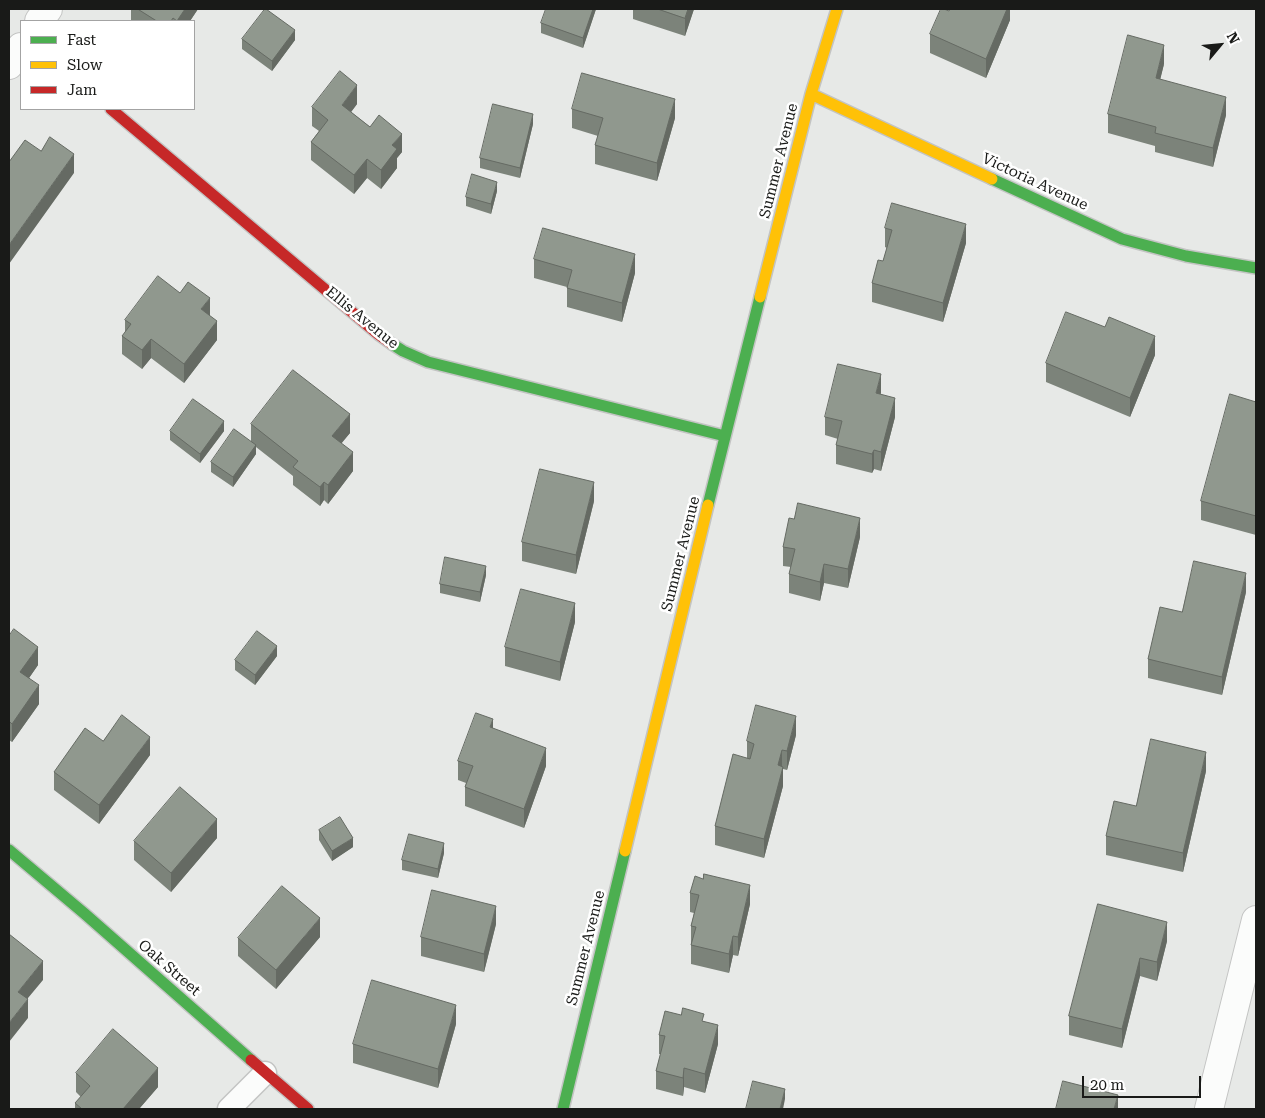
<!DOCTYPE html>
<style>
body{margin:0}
#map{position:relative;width:1265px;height:1118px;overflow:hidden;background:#e7e9e7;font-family:"Roboto Serif",serif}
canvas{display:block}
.frame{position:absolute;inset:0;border:10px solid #191a18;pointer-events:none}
.legend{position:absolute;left:20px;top:20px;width:175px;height:90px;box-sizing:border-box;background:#fff;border:1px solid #a3a3a3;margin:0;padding:6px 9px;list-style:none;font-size:15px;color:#191a18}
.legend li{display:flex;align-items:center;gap:10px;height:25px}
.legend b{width:25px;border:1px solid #a3a3a3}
.north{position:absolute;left:1195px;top:20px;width:50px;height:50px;-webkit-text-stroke:4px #fff;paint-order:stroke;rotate:62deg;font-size:14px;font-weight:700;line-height:20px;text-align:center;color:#191a18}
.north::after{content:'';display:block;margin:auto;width:18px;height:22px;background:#191a18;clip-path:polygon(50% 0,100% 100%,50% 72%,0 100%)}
.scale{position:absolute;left:1082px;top:1076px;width:119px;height:22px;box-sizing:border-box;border:2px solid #191a18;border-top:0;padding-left:6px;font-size:15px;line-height:18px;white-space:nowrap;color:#191a18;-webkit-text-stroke:4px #fff;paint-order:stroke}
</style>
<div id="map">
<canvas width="1265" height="1118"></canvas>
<div class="frame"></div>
<ul class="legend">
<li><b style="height:6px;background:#4caf50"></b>Fast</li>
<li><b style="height:6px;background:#ffc107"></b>Slow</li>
<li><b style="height:6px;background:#c62828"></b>Jam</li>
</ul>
<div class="north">N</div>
<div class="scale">20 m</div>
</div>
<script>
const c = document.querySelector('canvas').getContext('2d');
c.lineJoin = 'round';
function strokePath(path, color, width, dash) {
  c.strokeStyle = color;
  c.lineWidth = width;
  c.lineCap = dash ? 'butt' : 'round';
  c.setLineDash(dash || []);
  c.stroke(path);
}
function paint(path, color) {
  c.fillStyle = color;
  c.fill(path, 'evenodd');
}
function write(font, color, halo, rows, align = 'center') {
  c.font = font + ' "Roboto Serif",serif';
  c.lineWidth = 5;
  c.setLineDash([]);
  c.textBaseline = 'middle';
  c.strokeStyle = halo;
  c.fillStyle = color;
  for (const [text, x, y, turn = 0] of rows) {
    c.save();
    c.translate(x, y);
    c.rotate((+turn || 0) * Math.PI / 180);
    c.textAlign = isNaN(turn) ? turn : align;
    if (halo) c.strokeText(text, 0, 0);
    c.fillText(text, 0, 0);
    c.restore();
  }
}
const lane = new Path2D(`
 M229 1109 265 1073`);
const street = new Path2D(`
 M39 21 48 9
 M9 65 21 47
 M1209 1109 1256 920`);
const fast = new Path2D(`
 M992 179 1122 239 1186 256 1256 268
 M392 344 403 351 428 362 725 436
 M708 505 760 297
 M9 850 85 914 251 1060
 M563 1109 625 851`);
const slow = new Path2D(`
 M811 94 992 179
 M760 297 811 94 837 9
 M625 851 708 505`);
const jam = new Path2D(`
 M111 109 378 334 392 344
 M251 1060 308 1109`);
const wall = new Path2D(`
 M131 9H198L190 21H131Z
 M596 9 583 48 541 33V23Z
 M633 9H694L685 36 633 19Z
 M1010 9V20L986 78 930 53V34L949 11Z
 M242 39 295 40 272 71 242 49Z
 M1164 64 1160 79 1226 115 1213 167 1155 152V146L1108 133V114Z
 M357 104 351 112 402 152 397 158V168L381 189 367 178 354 194 311 160V142L319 131 312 126V107Z
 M572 109 675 118 657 181 595 164V145L598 136 572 128Z
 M533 124 520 178 480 168V158Z
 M497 191 491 214 466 206V197Z
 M885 228 966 243 943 322 872 302V283L883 261 887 248 885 247Z
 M534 259 635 273 622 322 567 307V287L534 278Z
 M210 316 217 340 184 383 151 358 142 369 122 354V336L125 333V320Z
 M1155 355 1130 417 1046 382V363Z
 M881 393 880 394 895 417 881 471 874 469 872 473 836 464V445L838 439 825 435V417Z
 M1256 402V535L1201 520V501Z
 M251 424 350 433 341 443 353 471 328 504 324 500 320 506 293 485V476L256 447V454L233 487 211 472V462L251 441Z
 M170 431H224L200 463 170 440Z
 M594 501 576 574 522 561V542Z
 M860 537 848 588 824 583 820 601 789 593V574L791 567 783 566V547Z
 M486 575 480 602 440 593V584Z
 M1246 592 1222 695 1148 678V659L1182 612Z
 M575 622 560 681 505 666V647Z
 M9 636 38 665 29 678 39 704 12 742 9 740Z
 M277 656 255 685 235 670V660Z
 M493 728 546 766 524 828 465 806V787L466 783 458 780V761Z
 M796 735 787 770 783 769V786L764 858 715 845V826L747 758V741Z
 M103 741 150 755 99 824 54 790V772Z
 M1206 771 1183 872 1106 855V836L1136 806Z
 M319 830 353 847 332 861 319 840Z
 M217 838 171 892 134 860V841Z
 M444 853 438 878 402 870V860Z
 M690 893 750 904 738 956 733 955 729 973 691 964V926L694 913 690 912Z
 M1098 904 1167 941 1157 981 1140 976 1122 1048 1069 1035V1016Z
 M496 924 484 972 421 956V937Z
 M320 937 276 989 238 956V938Z
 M704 1021 718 1044 705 1093 684 1087 683 1096 656 1089V1071L661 1054H659V1035Z
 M456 1024 438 1088 353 1063V1044Z
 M76 1073 158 1087 139 1109H75V1103L81 1097 76 1092Z`);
const shadedWall = new Path2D(`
 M185 9H198L190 21H177Z
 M593 9H596L583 48V38Z
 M688 9H694L685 36V18Z
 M1007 9H1010V20L986 78V59Z
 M295 30V40L272 71V61Z
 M1164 45V64L1156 97V78Z
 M357 85V104L342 124V105Z
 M1226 97V115L1213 167V148Z
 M675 99V118L657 181V163Z
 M533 114V124L520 178V168Z
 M402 134V152L397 158V168L381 189V170L392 145Z
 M74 154V173L9 264V245Z
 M367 159V178L354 194V175Z
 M497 182V191L491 214V204Z
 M966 224V243L943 322V303Z
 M635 254V273L622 322V303Z
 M210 298V317L201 309Z
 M217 321V340L184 383V364Z
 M1155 336V355L1130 417V398Z
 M151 339V358L142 369V350Z
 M881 374V393L876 412V393Z
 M895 398V417L881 471V452Z
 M350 414V433L332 455V436Z
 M224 421V431L200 463V454Z
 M256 445V454L233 487V477Z
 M874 450V469L872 473V454Z
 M353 452V471L328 504V485Z
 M324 482V500L320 506V487Z
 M594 482V501L576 574V555Z
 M860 518V537L848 588V569Z
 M824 564V583L820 601V582Z
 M486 566V575L480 602V592Z
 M1246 573V592L1222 695V677Z
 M575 603V622L560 681V662Z
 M277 646V656L255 685V675Z
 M38 647V665L20 691V672Z
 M39 685V704L12 742V724Z
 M796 716V735L787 770V751Z
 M493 719V738L490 727Z
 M150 737V755L99 824V805Z
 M546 748V766L524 828V809Z
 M782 750V769L778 765Z
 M1206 752V771L1183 872V853Z
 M783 767V786L764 858V839Z
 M217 819V838L171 892V873Z
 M353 838V847L332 861V851Z
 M444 843V853L438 878V869Z
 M750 885V904L738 956V937Z
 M496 906V924L484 972V954Z
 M320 918V937L276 989V970Z
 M1167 922V941L1157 981V962Z
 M733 936V955L729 973V954Z
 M1140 958V976L1122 1048V1029Z
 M43 961V980L18 1010V992Z
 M28 999V1018L9 1042V1023Z
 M456 1005V1024L438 1088V1069Z
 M718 1025V1044L705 1093V1074Z
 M158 1068V1087L139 1109H123Z
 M684 1068V1087L683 1096V1078Z
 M785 1089V1099L783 1109H780Z
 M1118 1095V1109H1114Z`);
const building = new Path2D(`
 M138 9H185L177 21 173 18 171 21H157Z
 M265 9H266L295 30 272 61 242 39Z
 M546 9H593L583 38 541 23Z
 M658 9H688L685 18Z
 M941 9H944L949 11 950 9H1007L986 59 930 34Z
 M1128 35 1164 45 1156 78 1226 97 1213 148 1155 133 1156 127 1108 114Z
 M340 71 357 85 342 105 370 127 379 115 402 134 392 145 397 149 381 170 367 159 354 175 311 142 328 120 312 107Z
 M582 73 675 99 657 163 595 145 603 118 572 109Z
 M493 104 533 114 520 168 480 158Z
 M50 137 74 154 9 245V162L25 140 41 151Z
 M472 174 497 182 491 204 466 197Z
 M892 203 966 224 943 303 872 283 878 260 883 261 892 230 885 228Z
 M543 228 635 254 622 303 567 288 572 270 534 259Z
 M158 276 180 293 188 282 210 298 201 309 217 321 184 364 151 339 142 350 122 336 131 324 125 320Z
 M1066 312 1105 327 1109 317 1155 336 1130 398 1046 363Z
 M838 364 881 374 876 393 895 398 881 452 874 450 872 454 836 445 842 421 825 417Z
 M293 370 350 414 332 436 353 452 328 485 324 482 320 487 293 467 298 461 251 424Z
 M1230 394 1256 402V516L1201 501Z
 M193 399 224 421 200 454 170 431Z
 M234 429 256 445 233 477 211 462Z
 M540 469 594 482 576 555 522 542Z
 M798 503 860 518 848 569 824 564 820 582 789 574 795 549 783 547 789 518 794 519Z
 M445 557 486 566 480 592 440 584Z
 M1194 561 1246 573 1222 677 1148 659 1160 607 1182 612Z
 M521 589 575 603 560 662 505 647Z
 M14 629 38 647 20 672 39 685 12 724 9 721V636Z
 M257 631 277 646 255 675 235 660Z
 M756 705 796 716 787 751 782 750 778 765 783 767 764 839 715 826 733 754 750 759 754 744 747 741Z
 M476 713 493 719 490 727 546 748 524 809 465 787 473 766 458 761Z
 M122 715 150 737 99 805 54 772 85 728 103 741Z
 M1151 739 1206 752 1183 853 1106 836 1114 801 1136 806Z
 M180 787 217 819 171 873 134 841Z
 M340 817 353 838 332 851 319 830Z
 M409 834 444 843 438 869 402 860Z
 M704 874 750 885 738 937 733 936 729 954 691 945 696 927 691 926 699 895 690 893 695 876 703 879Z
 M282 886 320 918 276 970 238 938Z
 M432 890 496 906 484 954 421 937Z
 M1098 904 1167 922 1157 962 1140 958 1122 1029 1069 1016Z
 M9 934 43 961 18 992 28 999 9 1023Z
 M372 980 456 1005 438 1069 353 1044Z
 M683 1008 704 1014 702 1021 718 1025 705 1074 684 1068 683 1078 656 1071 665 1036 659 1035 665 1011 681 1015Z
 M113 1029 158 1068 123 1109H82L75 1103 90 1086 76 1073Z
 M753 1081 785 1089 780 1109H746Z
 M1063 1081 1118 1095 1114 1109H1056Z`);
const streetNames = [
 ["Summer Avenue",779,161,-76],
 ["Victoria Avenue",1035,182,25],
 ["Ellis Avenue",362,318,39],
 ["Summer Avenue",681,554,-76],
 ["Summer Avenue",586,948,-76],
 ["Oak Street",169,968,41]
];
strokePath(lane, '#c3c4c3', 25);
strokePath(street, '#c3c4c3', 30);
strokePath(fast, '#c3c4c3', 14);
strokePath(slow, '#c3c4c3', 14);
strokePath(jam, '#c3c4c3', 14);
strokePath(lane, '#fbfcfb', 22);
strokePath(street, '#fbfcfb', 28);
strokePath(fast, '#4caf50', 11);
strokePath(slow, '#ffc107', 11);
strokePath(jam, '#c62828', 11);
paint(wall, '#7c837a');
paint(shadedWall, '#656a63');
paint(building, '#90988e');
strokePath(building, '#656a63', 1);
write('15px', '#191a18', '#fff', streetNames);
</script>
